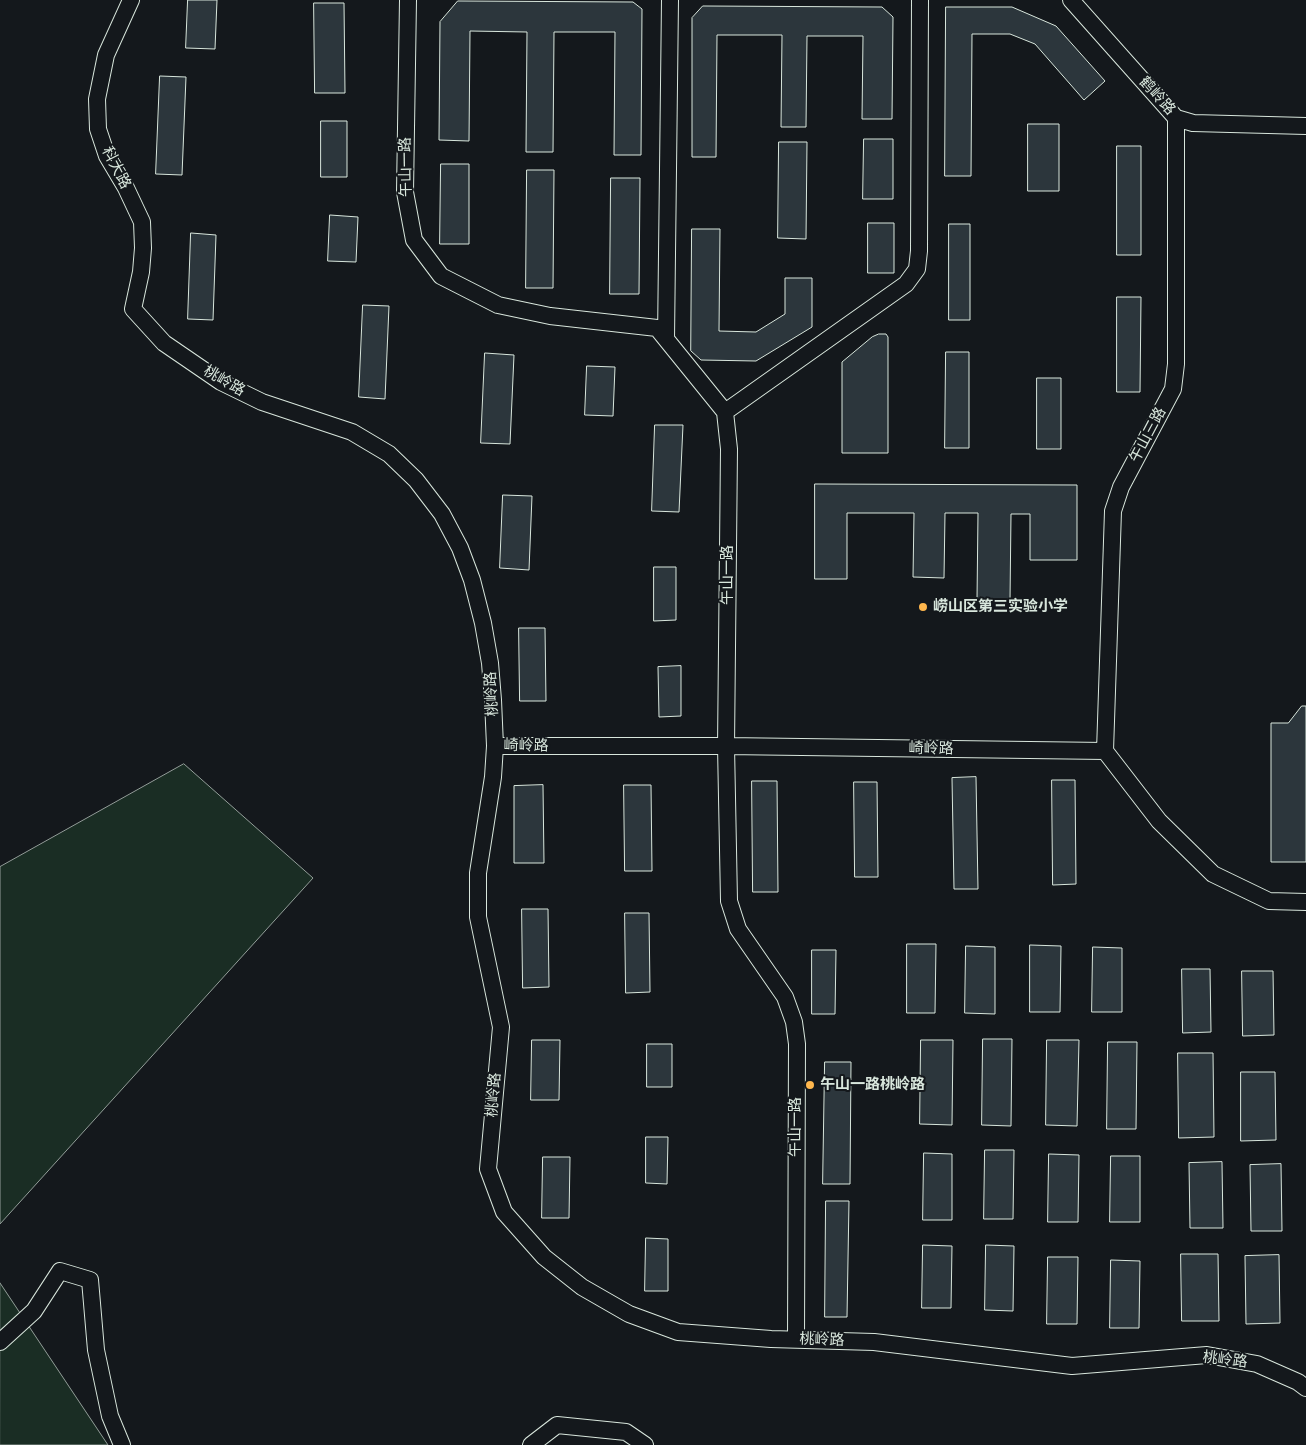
<!DOCTYPE html>
<meta charset="utf-8">
<style>
body{margin:0}
canvas{display:block;background:#14181c}
</style>
<canvas width="1306" height="1445"></canvas>
<script>
const c = document.querySelector('canvas').getContext('2d');
c.lineJoin = 'round';
function paint(path, color) {
  c.fillStyle = color;
  c.fill(path, 'evenodd');
}
function strokePath(path, color, width, dash) {
  c.strokeStyle = color;
  c.lineWidth = width;
  c.lineCap = dash ? 'butt' : 'round';
  c.setLineDash(dash || []);
  c.stroke(path);
}
function write(font, color, halo, rows, align = 'center') {
  c.font = font + ' Manrope,"Noto Sans SC",sans-serif';
  c.lineWidth = 4;
  c.setLineDash([]);
  c.textBaseline = 'middle';
  c.strokeStyle = halo;
  c.fillStyle = color;
  for (const [text, x, y, turn = 0] of rows) {
    c.save();
    c.translate(x, y);
    c.rotate((+turn || 0) * Math.PI / 180);
    c.textAlign = isNaN(turn) ? turn : align;
    if (halo) c.strokeText(text, 0, 0);
    c.fillText(text, 0, 0);
    c.restore();
  }
}
const green = new Path2D(`
 M184 764 313 878 0 1224V867Z
 M0 1283 108 1445H0Z`);
const building = new Path2D(`
 M188 0H217L215 49 186 48Z
 M458 1 633 2 642 9 641 155H614L615 32H554L553 152H526L527 32 470 31 469 141 439 140 440 22Z
 M314 3H344L345 93H315Z
 M703 6 882 7 893 17 892 119H862L863 36H807L806 127H781L782 35H717L716 157H692V18Z
 M946 7H1012L1056 26 1105 81 1084 100 1035 44 1010 34H972L971 176H945Z
 M160 76 186 77 182 175 156 174Z
 M321 121H347V177H321Z
 M1028 124H1059V191H1028Z
 M864 139H893V199H863Z
 M779 142H807L806 239 778 238Z
 M1117 146H1141V255H1117Z
 M441 164H469V244H440Z
 M527 170H554L553 288H526Z
 M611 178H640L639 294H610Z
 M330 215 358 217 356 262 328 261Z
 M868 223H894V273H868Z
 M949 224H970V320H949Z
 M692 229H720L719 331 756 332 785 314V278H812V327L756 361 701 360 691 351Z
 M191 233 216 235 213 320 188 319Z
 M1117 297H1141L1140 392H1117Z
 M363 305 389 306 385 399 359 397Z
 M879 334H886L888 337V453H842V362L872 337Z
 M946 352H969V448H945Z
 M485 353 514 355 510 444 481 443Z
 M587 366 615 367 613 416 585 415Z
 M1037 378H1061V449H1037Z
 M655 425H683L679 512 652 511Z
 M815 484 1077 485V560H1030V514H1011L1010 600H977L978 513H945L944 578 913 577 914 513H847V579H815Z
 M503 495 532 496 529 570 500 568Z
 M654 567H676V620L654 621Z
 M519 628H545L546 701H520Z
 M681 666V716L659 717 658 667Z
 M1302 706H1306V862H1271V723H1288Z
 M976 777 978 889H954L952 778Z
 M1052 780H1075L1076 884 1053 885Z
 M752 781H777L778 892H753Z
 M854 782H877L878 877H855Z
 M543 785 544 863H514V786Z
 M624 785H651L652 871H625Z
 M522 909H548L549 987 523 988Z
 M625 913H649L650 992 626 993Z
 M907 944H936L935 1013H907Z
 M1030 945 1061 946 1060 1012H1030Z
 M966 946 995 947V1014L965 1013Z
 M1093 947 1122 948V1012H1092Z
 M812 950H836L835 1014H812Z
 M1182 969H1210L1211 1032 1183 1033Z
 M1242 971H1273L1274 1035 1243 1036Z
 M983 1039H1012L1011 1126 982 1125Z
 M532 1040H560L559 1100H531Z
 M921 1040H953L952 1125 920 1124Z
 M1047 1040H1079L1077 1126 1046 1125Z
 M1108 1042H1137L1136 1129H1107Z
 M647 1044H672V1087H647Z
 M1178 1053H1213L1214 1137 1179 1138Z
 M825 1062H851L850 1184H823Z
 M1241 1072H1275L1276 1140 1241 1141Z
 M646 1137H668L667 1184 646 1183Z
 M985 1150H1014L1013 1219H984Z
 M924 1153 952 1154V1220H923Z
 M1049 1154 1079 1155 1078 1222H1048Z
 M1111 1156H1140V1222H1110Z
 M543 1157H570L569 1218H542Z
 M1222 1162 1223 1228H1190L1189 1163Z
 M1281 1164 1282 1231H1251L1250 1165Z
 M826 1201H849L847 1317H825Z
 M646 1238 668 1239V1291H645Z
 M923 1245 952 1246 951 1308H922Z
 M986 1245 1014 1246 1013 1311 985 1310Z
 M1181 1254H1218L1219 1321H1182Z
 M1279 1255 1280 1323 1246 1324 1245 1256Z
 M1048 1257H1078L1077 1324H1047Z
 M1111 1260 1140 1261 1139 1328H1110Z`);
const minor = new Path2D(`
 M131 0 106 55 97 99 98 129 107 156 126 188 142 222 143 248 141 272 133 309 164 343 221 382 262 402 352 432 389 454 416 480 442 514 460 548 472 580 483 623 490 663 493 700 495 746 493 777 478 873V917L501 1027 488 1169 504 1212 544 1257 582 1287 629 1314 678 1332 771 1339 874 1342 1072 1366 1207 1355 1257 1364 1298 1382 1306 1388
 M408 0 405 192 414 240 441 276 498 305 550 316 657 328 725 412 729 449 726 746 729 901 738 929 785 997 794 1022 797 1044 796 1339
 M1071 0 1176 118 1193 123 1306 126
 M666 339 670 0
 M725 412 906 284 917 269 919 251 920 0
 M495 746H726L1105 751 1159 821 1213 874 1269 901 1306 902
 M1105 751 1113 511 1121 487 1173 389 1176 364V118
 M0 1342 34 1311 60 1271 90 1280 96 1350 110 1416 122 1445
 M531 1445 557 1425 626 1432 645 1445`);
const markers = [
 [923,607,5,"#ffb74d"],
 [810,1085,5,"#ffb74d"]
];
const streetNames = [
 ["鹤岭路",1157,96,48],
 ["午山一路",406,167,-91],
 ["科大路",116,168,63],
 ["桃岭路",224,381,30],
 ["午山三路",1148,435,-62],
 ["午山一路",728,575,-90],
 ["桃岭路",492,694,-93],
 ["崎岭路",526,746,1],
 ["崎岭路",931,749,1],
 ["桃岭路",494,1095,-85],
 ["午山一路",796,1127,-90],
 ["桃岭路",822,1340,2],
 ["桃岭路",1225,1360,7]
];
const poiNames = [
 ["崂山区第三实验小学",933,607],
 ["午山一路桃岭路",820,1085]
];
paint(green, '#1a2d24');
strokePath(green, '#939e99', 1);
paint(building, '#2c363c');
strokePath(building, '#d8e6dc', 1);
strokePath(minor, '#d8e6dc', 18);
strokePath(minor, '#14181c', 16);
for (const [x, y, r, color] of markers) {
  const dot = new Path2D();
  dot.arc(x, y, r, 0, 2 * Math.PI);
  c.fillStyle = color;
  c.fill(dot);
  strokePath(dot, '#14181c', 2);
}
write('15px', '#d8e6dc', '#14181c', streetNames);
write('bold 15px', '#d8e6dc', '#14181c', poiNames, 'left');
</script>
